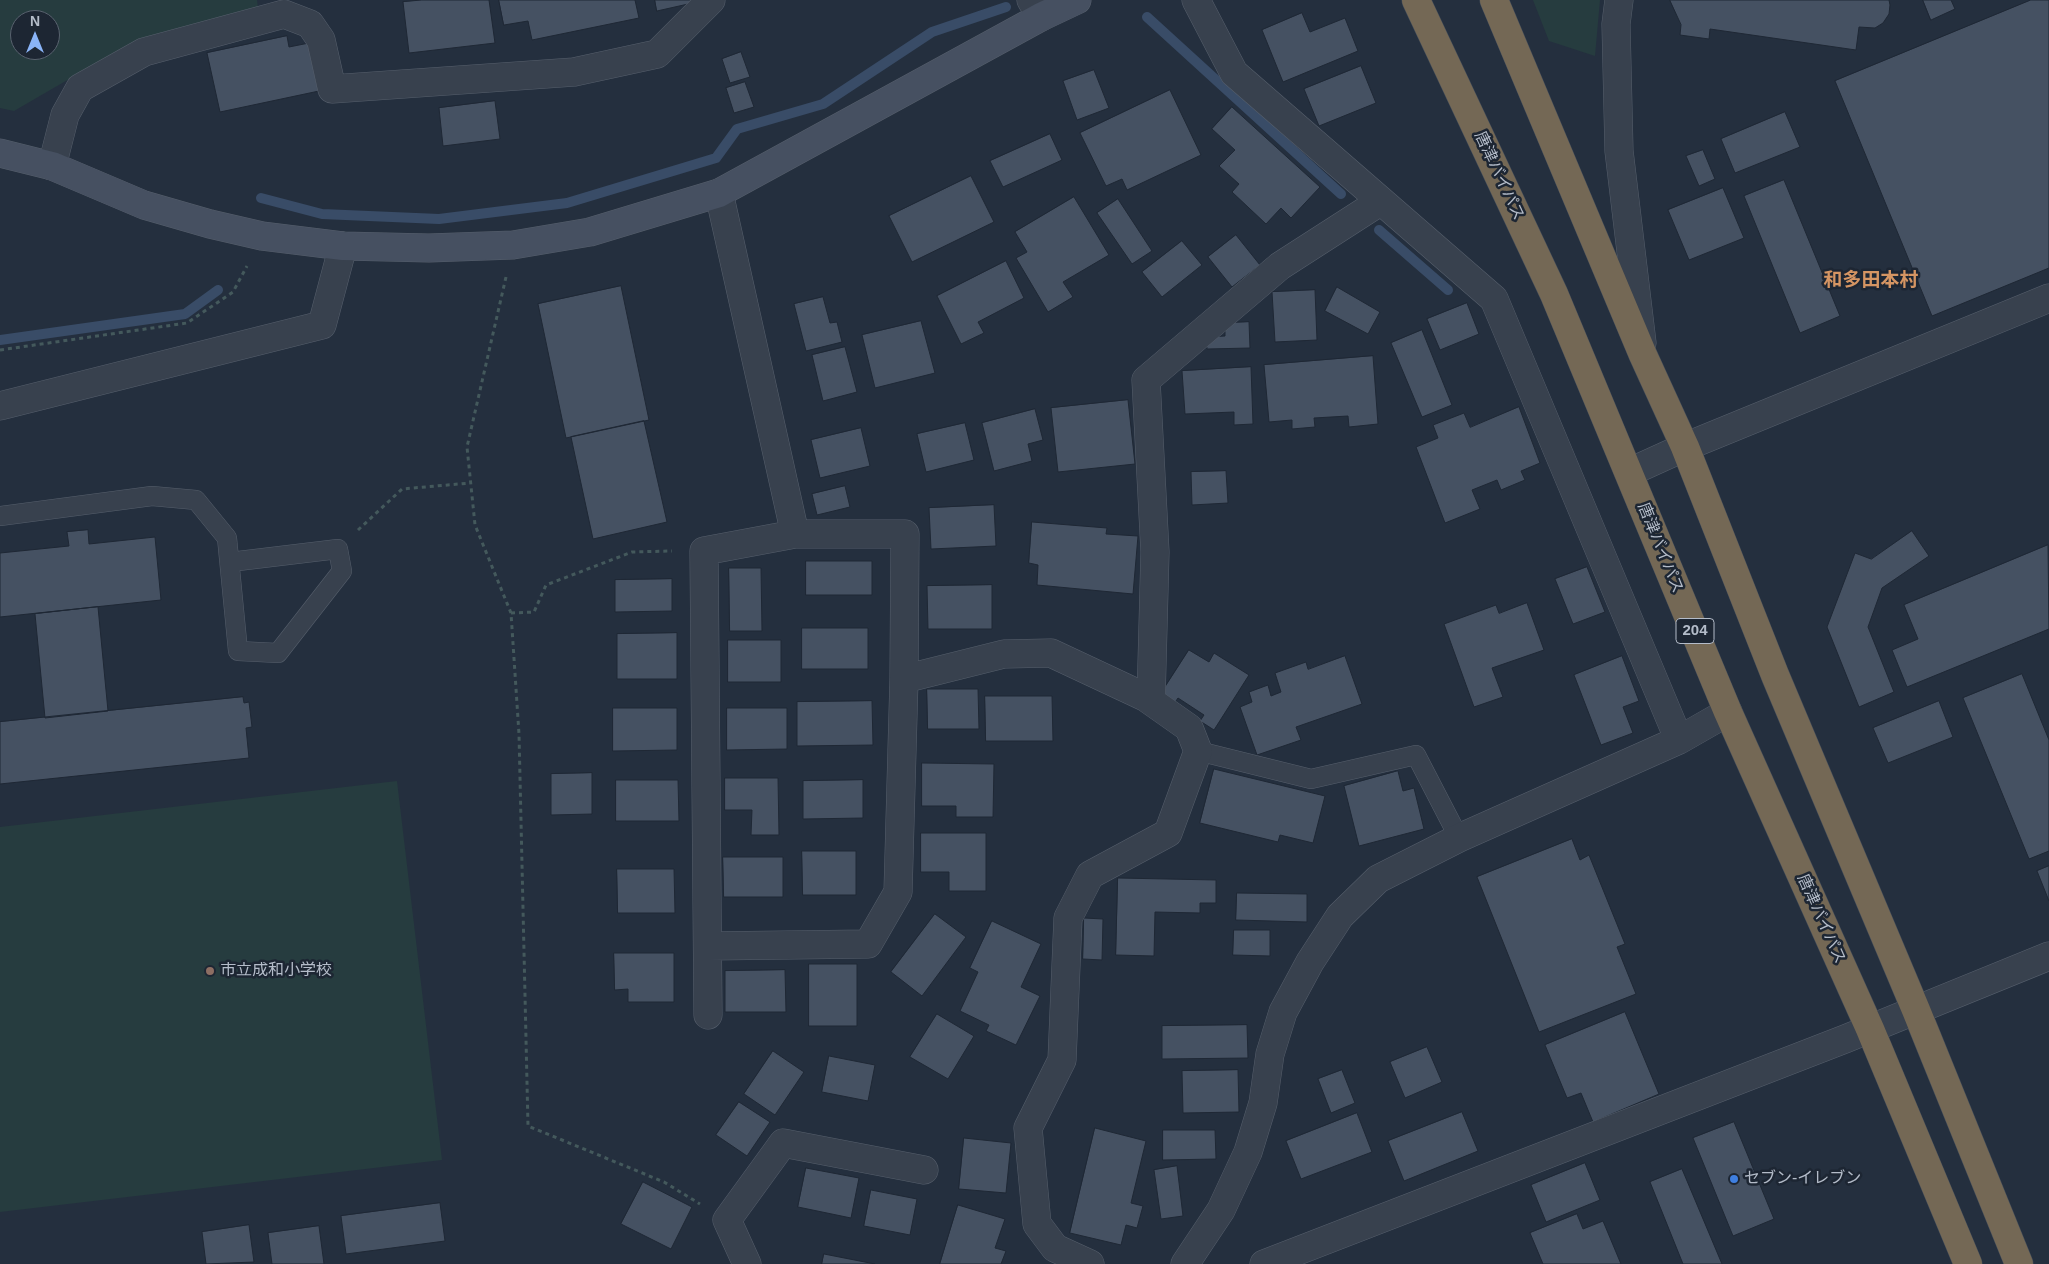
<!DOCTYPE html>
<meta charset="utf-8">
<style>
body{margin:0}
#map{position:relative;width:2049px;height:1264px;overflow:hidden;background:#242f3e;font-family:Helvetica,sans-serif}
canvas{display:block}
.north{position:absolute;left:10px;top:10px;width:50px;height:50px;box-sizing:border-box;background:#1d2633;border:1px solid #59626f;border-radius:50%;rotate:0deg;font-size:14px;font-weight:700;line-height:20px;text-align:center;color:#b4bcc9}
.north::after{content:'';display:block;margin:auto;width:18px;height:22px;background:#8ab4f8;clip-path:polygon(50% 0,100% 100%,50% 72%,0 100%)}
</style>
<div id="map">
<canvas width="2049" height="1264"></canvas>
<div class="north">N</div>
</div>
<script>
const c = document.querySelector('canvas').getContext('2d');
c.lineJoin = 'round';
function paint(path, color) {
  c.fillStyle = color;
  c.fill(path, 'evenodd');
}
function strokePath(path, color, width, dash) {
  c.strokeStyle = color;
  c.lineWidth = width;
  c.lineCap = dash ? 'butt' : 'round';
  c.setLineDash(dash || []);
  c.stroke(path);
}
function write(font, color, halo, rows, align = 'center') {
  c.font = font + ' Helvetica,"Noto Sans JP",sans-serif';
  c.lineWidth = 5;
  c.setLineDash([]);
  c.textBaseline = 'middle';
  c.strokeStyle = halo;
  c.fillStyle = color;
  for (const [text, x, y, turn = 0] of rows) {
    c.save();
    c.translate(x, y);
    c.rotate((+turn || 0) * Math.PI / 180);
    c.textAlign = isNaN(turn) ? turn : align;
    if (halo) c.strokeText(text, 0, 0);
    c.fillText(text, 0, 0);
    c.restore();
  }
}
const green = new Path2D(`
 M0 0H257L258 8 126 46 14 111 0 108ZM20 20H50V50H20Z
 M1533 0H1600L1595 56 1549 41Z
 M397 781 442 1160 0 1212V827Z`);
const stream = new Path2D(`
 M1147 17 1341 194
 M261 198 322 214 439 219 567 203 716 158 737 129 823 104 932 32 1006 7
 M1379 230 1448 290
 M0 340 185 314 218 290`);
const building = new Path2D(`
 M422 0H489L495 43 409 53 403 2Z
 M499 0H635L639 18 532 40 528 21 504 25Z
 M655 0H697V2L657 11Z
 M1670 0H1889L1890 5 1889 14 1883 23 1875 28 1859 27 1856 50 1710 29 1709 39 1680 35 1681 25Z
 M1923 0H1951L1955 9 1931 20Z
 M2031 0H2049V268L1932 316 1835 81Z
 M1302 13 1310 32 1345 18 1358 51 1283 82 1262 30Z
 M287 36 289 47 309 43 319 91 220 112 207 53Z
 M741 52 750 77 730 83 722 59Z
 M1361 66 1376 103 1319 126 1304 89Z
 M1094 70 1109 108 1077 120 1063 81Z
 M745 82 754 107 734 113 726 88Z
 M1170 90 1201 155 1127 190 1122 179 1106 186 1080 133Z
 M495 101 500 139 443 146 439 108Z
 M1232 107 1320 187 1291 218 1281 208 1266 224 1232 192 1239 184 1219 166 1235 150 1212 129Z
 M1785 112 1800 147 1735 173 1721 139Z
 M1050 134 1062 160 1003 187 990 161Z
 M1703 150 1715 179 1699 186 1686 156Z
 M971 176 994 222 912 262 889 216Z
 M1784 180 1840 316 1800 333 1744 196Z
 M1723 188 1744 238 1689 260 1668 210Z
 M1074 197 1109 255 1063 282 1073 297 1048 312 1016 258 1027 252 1015 232Z
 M1118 199 1152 251 1132 264 1097 213Z
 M1236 235 1260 265 1232 287 1208 257Z
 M1182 241 1202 265 1162 297 1142 272Z
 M1006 261 1024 298 978 322 984 333 961 344 937 296Z
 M621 286 649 420 566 438 538 304Z
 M1337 287 1380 312 1368 334 1325 311Z
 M1315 290 1317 340 1275 342 1272 292Z
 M823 297 830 323 837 322 842 342 806 351 794 304Z
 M1467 303 1479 334 1440 350 1427 319Z
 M921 321 935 373 875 388 862 335Z
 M1249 322 1250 348 1207 349 1206 337 1225 336V323Z
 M1422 330 1452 405 1422 417 1391 343Z
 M845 347 857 392 823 401 812 355Z
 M1373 356 1378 424 1349 427 1348 416 1314 418 1315 427 1292 429V420L1269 422 1264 365Z
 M1251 367 1253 424 1234 425V412L1185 414 1182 371Z
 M1128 400 1135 464 1058 472 1051 408Z
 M1519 407 1540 463 1521 471 1525 480 1501 490 1497 480 1472 490 1480 509 1445 523 1416 447 1438 438 1433 425 1464 413 1470 427Z
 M1035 409 1043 440 1028 444 1032 461 994 471 982 423Z
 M644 421 667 522 593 539 571 437Z
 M965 423 974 460 926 472 917 434Z
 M861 428 870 466 820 478 811 440Z
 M1226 471 1228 503 1192 505 1191 472Z
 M845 486 850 507 817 515 812 494Z
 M994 505 996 546 931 549 929 508Z
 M1032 522 1107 528 1106 534 1138 536 1133 594 1037 585 1038 565 1029 563Z
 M88 530 89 544 155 537 161 600 0 617V553L69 546 67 532Z
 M1912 531 1929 556 1882 588 1868 627 1894 692 1859 707 1827 627 1855 553 1871 559Z
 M2048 545 2049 629 1907 687 1892 650 1918 639 1904 605Z
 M806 561H872V595H806Z
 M1587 567 1605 612 1573 624 1555 579Z
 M729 568H761L762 631H730Z
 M672 579V611L615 612V580Z
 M992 585V629H928L927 586Z
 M1527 603 1544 650 1492 668 1503 697 1474 707 1444 624 1496 605 1499 613Z
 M98 607 108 711 45 718 35 614Z
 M802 628H868V669H802Z
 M677 633V679H617V634Z
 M728 640H781V682H728Z
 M1189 650 1209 662 1214 653 1249 675 1214 730 1200 721 1204 715 1178 698 1174 704 1160 695Z
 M1345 656 1362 704 1296 727 1301 740 1257 755 1240 707 1252 702 1249 692 1268 685 1271 696 1281 692 1275 673 1306 662 1308 669Z
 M1622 656 1639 701 1623 707 1633 733 1601 745 1574 675Z
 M2022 674 2049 740V851L2029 859 1963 698Z
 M927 689H978L979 729H928Z
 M985 696H1052L1053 741H986Z
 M243 697 244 703 249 702 252 727 246 728 249 758 0 784V722Z
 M872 701 873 745 797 746V702Z
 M1939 701 1953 737 1888 763 1873 728Z
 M613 708H677V750L613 751Z
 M727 708H787V749L727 750Z
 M922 763 994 764 993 817H956V806H922Z
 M1214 769 1325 796 1313 843 1280 835 1278 842 1200 823Z
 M1398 771 1403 791 1414 788 1424 829 1359 846 1344 786Z
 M592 773V814L551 815V774Z
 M725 778H778L779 835H751L752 810H725Z
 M616 780H678L679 821H616Z
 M863 780V818L803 819V781Z
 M921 833H986V891H949V872H921Z
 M1572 839 1580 860 1589 855 1625 944 1617 947 1636 994 1539 1032 1477 877Z
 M802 851H856V895H803Z
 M723 857H783V897H724Z
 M2049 866V901L2037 871Z
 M617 869H674L675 913H618Z
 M1118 878 1216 880V903H1200V913L1155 912 1154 956 1116 955Z
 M1237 893 1307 894V922L1236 920Z
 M935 914 966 937 922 996 891 972Z
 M1084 918 1103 919 1102 960 1083 959Z
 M992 921 1041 944 1021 987 1040 996 1016 1045 986 1031 989 1025 960 1011 978 972 970 968Z
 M1234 930H1270V956L1233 955Z
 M614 953H674V1002H628V989L615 990Z
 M809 964H857V1026H809Z
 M785 970 786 1012H725V971Z
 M1625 1012 1659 1094 1593 1122 1581 1093 1567 1098 1545 1045Z
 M937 1014 974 1036 948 1079 910 1057Z
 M1247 1025 1248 1058 1162 1059V1026Z
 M1427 1047 1442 1082 1405 1098 1390 1062Z
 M773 1051 804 1072 775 1115 744 1094Z
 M829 1056 875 1065 868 1101 822 1092Z
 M1238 1070 1239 1112 1183 1113 1182 1071Z
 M1342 1070 1355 1103 1331 1113 1318 1079Z
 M739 1102 770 1122 747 1156 716 1135Z
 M1462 1112 1478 1151 1404 1181 1388 1141Z
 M1357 1113 1372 1152 1301 1179 1286 1141Z
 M1734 1122 1774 1219 1733 1236 1693 1138Z
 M1095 1128 1146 1141 1131 1203 1143 1206 1137 1228 1126 1225 1121 1245 1070 1233Z
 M1163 1130H1215L1216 1159 1163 1160Z
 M964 1138 1011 1143 1006 1193 959 1189Z
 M1585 1163 1600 1200 1546 1222 1531 1185Z
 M1177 1166 1183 1216 1161 1219 1154 1170Z
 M806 1168 859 1178 851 1218 798 1207Z
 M1682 1169 1722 1264H1683L1650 1182Z
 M643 1182 692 1207 671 1249 621 1224Z
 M871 1190 917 1199 910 1235 864 1226Z
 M440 1203 445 1241 346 1254 341 1216Z
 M958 1205 1005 1219 995 1248 1006 1251 1001 1264H940Z
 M1577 1214 1583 1229 1603 1221 1621 1264H1543L1530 1233Z
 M249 1225 254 1262 206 1264 202 1232Z
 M319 1226 324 1264H272L268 1233Z
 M824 1254 875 1264H822Z`);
const path = new Path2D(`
 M506 277 467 447 475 525 511 613 519 734 528 1126 664 1182 700 1204
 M0 350 187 323 233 292 247 266
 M358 530 402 489 470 483
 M511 613 534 612 546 585 632 552 672 551`);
const lane = new Path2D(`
 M0 516 152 496 196 500 227 538 238 651 278 653 342 571 338 549 230 562
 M1198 751 1311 779 1416 755 1459 838`);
const street = new Path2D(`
 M1031 0 1041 17
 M1196 0 1234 73 1494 299 1679 740
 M1619 0 1616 24 1619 151 1642 343
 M52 166 65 115 80 88 144 52 284 14 310 24 321 40 332 89 574 72 657 54 711 0
 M719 193 795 534
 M0 406 322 325 343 246
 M1630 472 1685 447 2049 298
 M904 679 1004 654 1051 653 1145 697 1189 728 1198 751 1168 833 1090 875 1068 918 1062 1060 1028 1128 1037 1224 1055 1248 1090 1264
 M1151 701 1155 552 1146 380 1280 266 1381 201
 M708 946 868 944 898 892 904 679 905 534H795L704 551 708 1015
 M747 1264 727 1220 783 1143 924 1170
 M1185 1264 1221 1210 1248 1152 1263 1103 1270 1054 1283 1012 1310 962 1340 916 1378 879 1459 838 1679 740 1728 712
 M1264 1264 1845 1039 2049 956`);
const secondary = new Path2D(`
 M0 153 52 166 144 205 210 224 262 236 343 246 429 248 513 245 590 232 719 193 1041 17 1077 0`);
const highway = new Path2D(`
 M1416 0 1554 294 1728 712 1870 1029 1968 1264
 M1494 0 1643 355 1685 447 1775 675 1916 1010 2019 1264`);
const markers = [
 [210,971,5,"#8d6e63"],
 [1734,1179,5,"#3f7fe0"]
];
const shields = [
 [1695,631,38]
];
const shieldNames = [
 ["204",1695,631]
];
const streetNames = [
 ["唐津バイパス",1499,176,65],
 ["唐津バイパス",1660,548,68],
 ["唐津バイパス",1821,919,66]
];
const poiNames = [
 ["市立成和小学校",220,971],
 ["セブン-イレブン",1744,1179]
];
const quarterNames = [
 ["和多田本村",1871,281]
];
paint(green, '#263c3f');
strokePath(stream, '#394c67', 10);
paint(building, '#455162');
strokePath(building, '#1f2835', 1);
strokePath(lane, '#565f6c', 20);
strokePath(street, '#565f6c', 29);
strokePath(secondary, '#565f6c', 29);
strokePath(highway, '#434c59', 29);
strokePath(path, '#44595c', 3, [4, 4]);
strokePath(lane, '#38414e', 19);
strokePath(street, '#38414e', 28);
strokePath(secondary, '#465061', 28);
strokePath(highway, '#746855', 28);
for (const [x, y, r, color] of markers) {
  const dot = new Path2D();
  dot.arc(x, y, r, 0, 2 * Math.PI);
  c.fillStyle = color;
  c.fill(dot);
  strokePath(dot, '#1d2633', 2);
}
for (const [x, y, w] of shields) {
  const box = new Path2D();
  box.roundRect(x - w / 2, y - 12.5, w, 25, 4);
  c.fillStyle = '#1d2633';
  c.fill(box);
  strokePath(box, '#b4bcc9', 1);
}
write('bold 15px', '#b4bcc9', null, shieldNames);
write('16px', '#b4bcc9', '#1d2633', streetNames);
write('16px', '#b4bcc9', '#1d2633', poiNames, 'left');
write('bold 19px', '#d59563', '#1d2633', quarterNames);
</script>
